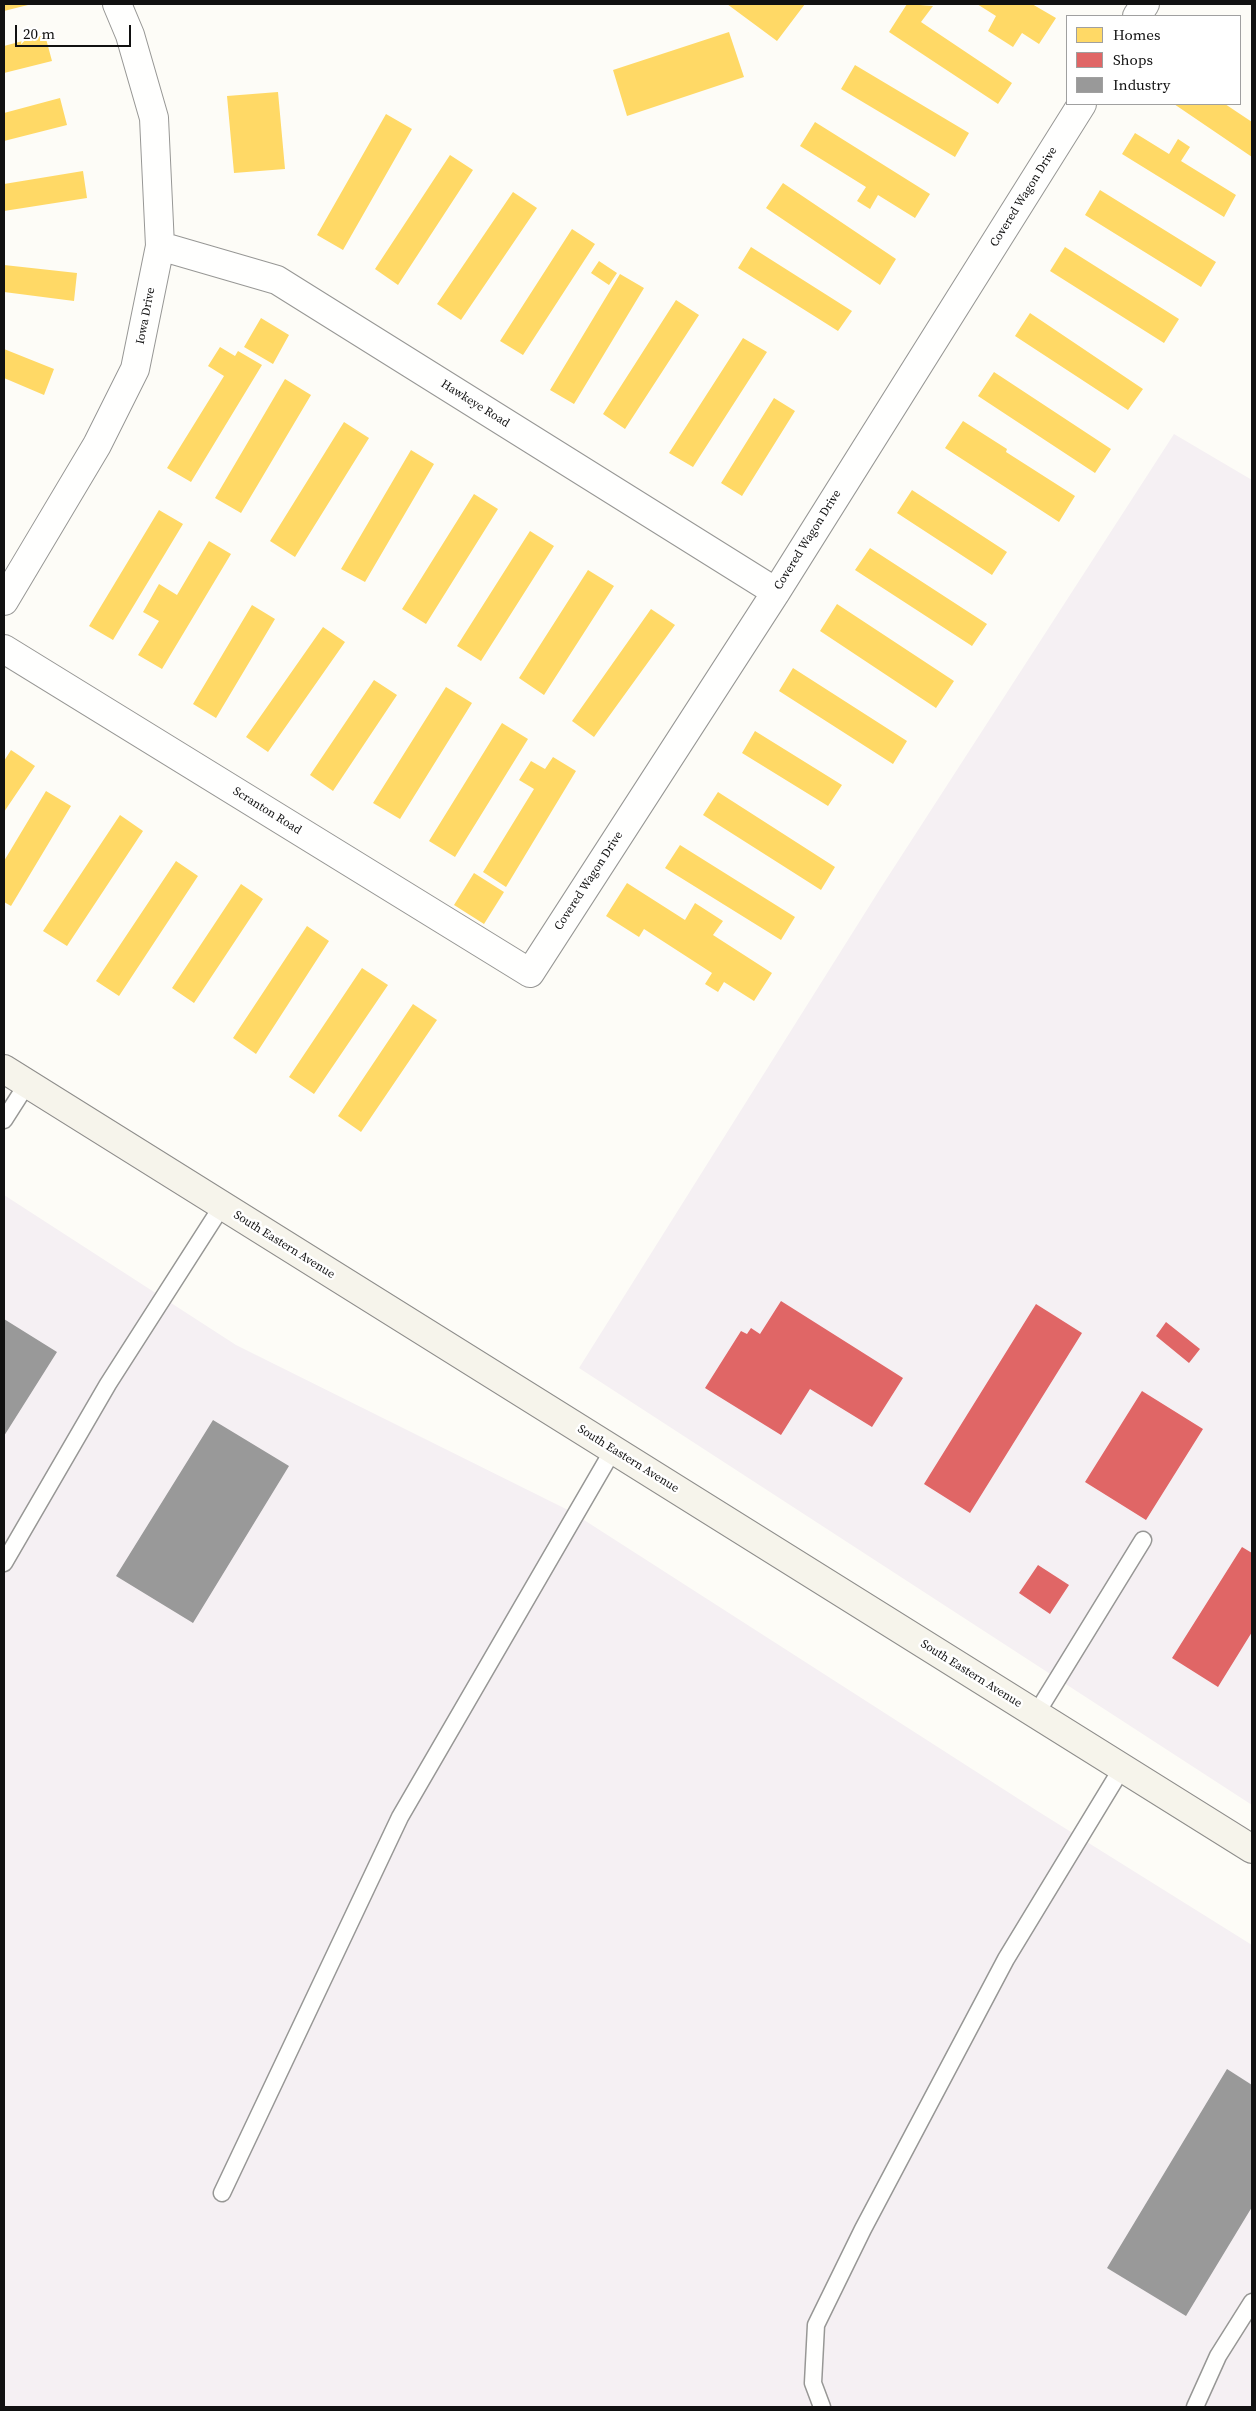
<!DOCTYPE html>
<style>
body{margin:0}
#map{position:relative;width:1256px;height:2411px;overflow:hidden;background:#fdfcf7;font-family:"Source Serif 4",serif}
canvas{display:block}
.frame{position:absolute;inset:0;border:5px solid #111;pointer-events:none}
.legend{position:absolute;left:1066px;top:15px;width:175px;height:90px;box-sizing:border-box;background:#fff;border:1px solid #a0a0a0;margin:0;padding:6px 9px;list-style:none;font-size:15px;color:#111}
.legend li{display:flex;align-items:center;gap:10px;height:25px}
.legend b{width:25px;border:1px solid #a0a0a0}
.scale{position:absolute;left:15px;top:25px;width:116px;height:22px;box-sizing:border-box;border:2px solid #111;border-top:0;padding-left:6px;font-size:15px;line-height:18px;white-space:nowrap;color:#111;-webkit-text-stroke:4px #fff;paint-order:stroke}
</style>
<div id="map">
<canvas width="1256" height="2411"></canvas>
<div class="frame"></div>
<ul class="legend">
<li><b style="height:14px;background:#ffd966"></b>Homes</li>
<li><b style="height:14px;background:#e06666"></b>Shops</li>
<li><b style="height:14px;background:#999"></b>Industry</li>
</ul>
<div class="scale">20 m</div>
</div>
<script>
const c = document.querySelector('canvas').getContext('2d');
c.lineJoin = 'round';
function paint(path, color) {
  c.fillStyle = color;
  c.fill(path, 'evenodd');
}
function strokePath(path, color, width, dash) {
  c.strokeStyle = color;
  c.lineWidth = width;
  c.lineCap = dash ? 'butt' : 'round';
  c.setLineDash(dash || []);
  c.stroke(path);
}
function write(font, color, halo, rows, align = 'center') {
  c.font = font + ' "Source Serif 4",serif';
  c.lineWidth = 5;
  c.setLineDash([]);
  c.textBaseline = 'middle';
  c.strokeStyle = halo;
  c.fillStyle = color;
  for (const [text, x, y, turn = 0] of rows) {
    c.save();
    c.translate(x, y);
    c.rotate((+turn || 0) * Math.PI / 180);
    c.textAlign = isNaN(turn) ? turn : align;
    if (halo) c.strokeText(text, 0, 0);
    c.fillText(text, 0, 0);
    c.restore();
  }
}
const industrial = new Path2D(`
 M1174 434 1252 480V1805L579 1368 880 889Z
 M4 1195 236 1345 570 1511 1039 1812 1252 1945V2407H4Z`);
const homes = new Path2D(`
 M4 4H32L4 11Z
 M727 4H805L777 41Z
 M907 4 933 6 921 22 1012 83 998 104 889 32Z
 M977 4H1032L1056 18 1039 44 1022 33 1013 47 988 31 996 16Z
 M729 32 744 77 627 116 613 70Z
 M45 35 52 61 4 73V46Z
 M855 65 969 133 955 157 841 89Z
 M278 92 285 169 234 173 227 96Z
 M60 98 67 125 4 141V113Z
 M1174 104H1225L1252 122V157Z
 M386 114 412 129 343 250 317 235Z
 M815 122 930 194 915 218 878 195 870 209 857 201 866 187 800 146Z
 M1135 133 1169 154 1178 139 1190 147 1181 161 1236 195 1224 217 1122 154Z
 M450 155 473 170 398 285 375 269Z
 M83 171 87 198 4 211V184Z
 M783 183 896 259 880 285 766 208Z
 M1100 190 1216 262 1201 287 1085 215Z
 M513 192 537 208 461 320 437 304Z
 M572 229 595 244 523 355 500 341Z
 M751 247 852 311 838 331 738 268Z
 M1065 247 1179 319 1164 343 1050 271Z
 M599 261 617 273 609 285 591 273Z
 M4 265 77 273 74 301 4 292Z
 M620 274 644 288 574 404 550 390Z
 M676 300 699 315 625 429 603 414Z
 M1030 313 1143 389 1128 410 1015 336Z
 M261 318 289 335 273 364 244 347Z
 M743 338 767 352 693 467 669 453Z
 M220 347 235 356 238 351 262 365 191 482 167 468 224 376 208 366Z
 M4 349 54 369 44 395 4 378Z
 M994 372 1111 449 1095 473 978 396Z
 M285 379 311 395 241 513 215 498Z
 M774 398 795 411 742 496 721 483Z
 M963 421 1007 449 1006 452 1075 496 1059 522 945 448Z
 M344 422 369 438 295 557 270 541Z
 M411 450 434 464 365 582 341 569Z
 M912 490 1007 552 992 575 897 513Z
 M474 494 498 509 426 624 402 609Z
 M159 510 183 524 113 640 89 626Z
 M530 531 554 546 481 661 457 646Z
 M209 541 231 554 162 669 138 655 159 621 143 612 159 584 177 595Z
 M870 548 987 624 972 646 855 570Z
 M588 570 614 586 544 695 519 678Z
 M837 604 954 681 936 708 820 631Z
 M252 605 275 619 216 718 193 704Z
 M651 609 675 625 594 737 572 721Z
 M323 627 345 642 268 752 246 737Z
 M793 668 907 741 893 764 779 691Z
 M374 680 397 695 333 791 310 775Z
 M446 687 472 703 400 819 373 803Z
 M502 723 528 739 455 857 429 841Z
 M755 731 842 785 828 806 742 753Z
 M11 750 35 766 4 812V761Z
 M553 757 576 771 506 887 483 872 534 789 519 780 531 761 545 769Z
 M46 791 71 806 11 906 4 902V861Z
 M718 792 835 867 821 890 703 815Z
 M120 815 143 831 67 946 43 931Z
 M680 845 795 917 781 940 665 868Z
 M176 861 198 876 119 996 96 981Z
 M474 873 504 892 484 924 454 905Z
 M627 883 685 920 695 903 723 921 713 935 772 973 754 1001 724 982 718 992 705 984 712 973 644 929 639 937 606 916Z
 M241 884 263 899 194 1003 172 988Z
 M307 926 329 941 256 1054 233 1038Z
 M362 968 388 985 314 1094 289 1077Z
 M413 1004 437 1020 361 1132 338 1116Z`);
const shops = new Path2D(`
 M781 1301 903 1378 872 1427 810 1389 781 1435 705 1388 741 1331 747 1334 751 1328 760 1334Z
 M1036 1304 1082 1333 970 1513 924 1484Z
 M1166 1322 1200 1349 1189 1363 1156 1336Z
 M1142 1391 1203 1429 1146 1520 1085 1482Z
 M1242 1547 1252 1553V1632L1218 1687 1172 1658Z
 M1038 1565 1069 1585 1050 1614 1019 1593Z`);
const industry = new Path2D(`
 M4 1319 57 1352 4 1436Z
 M213 1420 289 1466 193 1623 116 1576Z
 M1227 2069 1252 2085V2207L1186 2316 1107 2268Z`);
const service = new Path2D(`
 M4 1120 27 1084
 M4 1563 108 1384 222 1206
 M1036 1714 1143 1540
 M222 2193 400 1817 613 1450
 M822 2407 813 2383 816 2325 863 2229 1006 1959 1122 1768
 M1195 2407 1218 2356 1252 2302`);
const minor = new Path2D(`
 M1137 16 1145 4
 M160 246 277 280 776 592
 M4 601 97 445 135 369 160 246 154 118 130 35 117 4
 M4 649 530 973 776 592 1082 104`);
const secondary = new Path2D(`
 M4 1069 1252 1849`);
const streetNames = [
 ["Covered Wagon Drive",1024,197,-58],
 ["Iowa Drive",146,316,-79],
 ["Hawkeye Road",475,404,32],
 ["Covered Wagon Drive",808,540,-58],
 ["Scranton Road",267,811,32],
 ["Covered Wagon Drive",589,881,-57],
 ["South Eastern Avenue",284,1245,32],
 ["South Eastern Avenue",628,1459,32],
 ["South Eastern Avenue",971,1674,32]
];
paint(industrial, '#f5f0f3');
paint(homes, '#ffd966');
paint(shops, '#e06666');
paint(industry, '#999');
strokePath(service, '#979795', 19);
strokePath(minor, '#979795', 30);
strokePath(secondary, '#8e8d8b', 30);
strokePath(service, '#fffffe', 16);
strokePath(minor, '#fffffe', 28);
strokePath(secondary, '#f6f4eb', 28);
write('12px', '#111', '#fff', streetNames);
</script>
